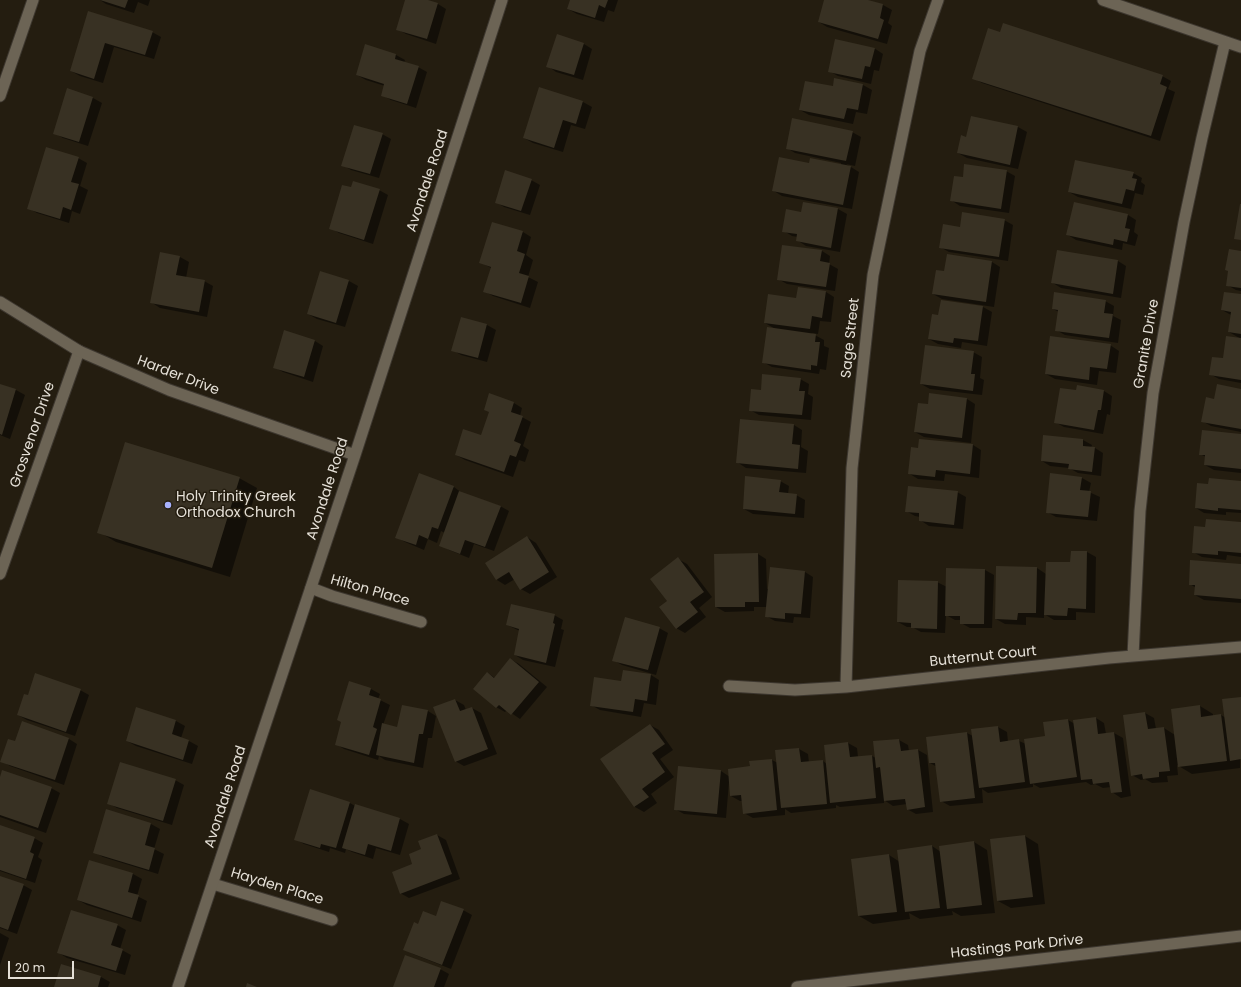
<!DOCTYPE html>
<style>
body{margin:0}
#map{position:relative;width:1241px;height:987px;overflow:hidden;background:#241d10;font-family:Poppins,sans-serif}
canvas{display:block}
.scale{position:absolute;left:8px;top:961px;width:66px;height:18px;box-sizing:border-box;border:2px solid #e5e0d7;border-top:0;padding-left:5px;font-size:12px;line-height:14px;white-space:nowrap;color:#e5e0d7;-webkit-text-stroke:3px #241d10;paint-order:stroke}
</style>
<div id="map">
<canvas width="1241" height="987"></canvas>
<div class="scale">20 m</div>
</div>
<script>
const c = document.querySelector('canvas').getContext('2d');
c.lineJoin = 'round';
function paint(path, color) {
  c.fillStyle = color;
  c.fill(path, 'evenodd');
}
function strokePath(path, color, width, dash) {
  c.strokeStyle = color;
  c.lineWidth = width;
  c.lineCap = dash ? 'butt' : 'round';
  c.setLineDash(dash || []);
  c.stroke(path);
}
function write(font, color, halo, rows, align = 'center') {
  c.font = font + ' Poppins,sans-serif';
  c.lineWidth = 3;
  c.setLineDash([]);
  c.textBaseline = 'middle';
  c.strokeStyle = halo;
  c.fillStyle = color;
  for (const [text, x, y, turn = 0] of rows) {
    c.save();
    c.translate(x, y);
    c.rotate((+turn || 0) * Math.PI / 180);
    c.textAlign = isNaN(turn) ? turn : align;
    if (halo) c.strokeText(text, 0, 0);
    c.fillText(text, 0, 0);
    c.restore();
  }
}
const shadow = new Path2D(`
 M100 0H150L148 6 138 2 134 13 106 4Z
 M406 0H424L438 4 446 9 436 44 406 34 397 29Z
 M571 0H618L614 12 608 10 604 22 577 14 568 9Z
 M825 0H864L883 5 892 10 888 23 892 26 887 44 827 27 819 22Z
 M89 12 152 32 161 37 154 59 114 47 103 83 80 76 71 71Z
 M584 44 592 49 583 80 556 72 548 66Z
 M366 46 396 55 405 60 404 63 418 67 427 72 416 108 391 100 382 95 385 86 366 80 357 75Z
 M874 48 883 54 879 71 874 70 871 84 838 76 829 71Z
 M1162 76 1171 81 1168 89 1175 92 1160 141 982 83 973 78Z
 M835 80 863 85 872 90 867 114 856 112 853 124 809 115 800 110 834 88Z
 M540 89 583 102 592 107 585 129 571 125 563 152 533 143 524 138Z
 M67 90 93 98 102 103 88 146 63 138 54 133Z
 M972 117 1018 127 1027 132 1018 169 967 158 958 153 967 138Z
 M852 132 861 137 855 166 846 164 859 172 852 209 782 196 774 191 810 164 841 165V163L795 153 787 148Z
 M382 134 391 139 379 178 351 170 343 165Z
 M78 158 87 163 80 186 88 190 80 214 72 211 69 223 37 213 28 208Z
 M1006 171 1015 176 1009 213 960 206 951 200 963 178Z
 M1133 173 1142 178 1141 182 1145 185 1143 195 1135 193 1131 209 1078 197 1069 192Z
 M531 180 540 185 530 215 504 207 496 202Z
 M351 188 379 190 388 195 373 244 339 233 331 228Z
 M804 203 838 209 847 214 840 252 806 246 797 240 798 237 792 236 784 231 802 213Z
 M1128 215 1136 220 1134 232 1138 235 1135 246 1123 243 1122 250 1076 240 1068 235Z
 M1004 220 1013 225 1008 261 949 252 940 247 960 228Z
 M523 232 531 237 526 255 533 260 528 277 538 282 530 308 493 296 484 291 491 268 480 262Z
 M822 251 830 256 829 264 838 269 835 291 787 284 778 279Z
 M1241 252V291L1236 290 1227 285Z
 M180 257 189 262 186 278 204 281 213 286 207 317 160 308 151 302Z
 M1118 261 1126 266 1121 298 1061 288 1053 283Z
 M992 262 1000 267 994 307 942 299 933 294 945 272Z
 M349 281 358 286 345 327 317 319 308 314Z
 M826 292 834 297 831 322 820 321 818 334 811 333 824 340V346L829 348 826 370 820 369 819 374 772 367 763 362 777 330 765 323 797 299Z
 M1241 295V339L1229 332 1231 315 1222 310Z
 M1105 301 1114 306 1113 316 1121 320 1118 343 1065 335 1056 330 1059 312 1053 309Z
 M983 307 992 312 987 346 962 342 961 348 938 344 929 339Z
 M461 318 487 325 496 330 487 362 461 355 453 350Z
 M1241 339V383L1219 379 1210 374 1224 360Z
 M315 341 323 346 313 382 283 372 274 367Z
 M1110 345 1119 351 1116 373 1099 371 1097 385 1055 379 1046 374Z
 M973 352 982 357 980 378 984 380 982 395 930 389 921 384Z
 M800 379 809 384 808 394 813 397 811 420 759 415 750 410Z
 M0 385 16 390 25 395 10 439 0 435Z
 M1241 390V432L1211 426 1202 421 1215 400Z
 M1076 391H1104L1112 396 1110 415 1107 414 1103 434 1064 427 1055 422Z
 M967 399 975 404 971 443 924 437 915 432 929 405Z
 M514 403 522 408 520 416 531 422 523 446 529 450 525 462 519 460 513 477 465 460 456 455 482 436Z
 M794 425 802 430 801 447 808 451 806 473 746 468 737 462Z
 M1241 435V473L1214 470 1205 465 1206 457 1200 454Z
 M1083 440 1092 445 1091 448H1095L1103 453 1101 476 1078 473 1069 468 1050 466 1042 461Z
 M973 445 981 450 979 478 945 474 944 481 918 479 910 474 919 449Z
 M239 478 257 488 230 577 116 542 99 532Z
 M1082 478 1091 483 1089 492 1100 497 1097 521 1056 517 1047 512Z
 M780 481 789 486 788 494 796 495 805 500 804 518 753 514 744 509Z
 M1241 482V513L1226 512V515L1204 513 1196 508 1209 485Z
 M454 487 462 493 500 506 509 511 494 551 474 544 469 558 449 550 441 545 445 533 441 531 437 543 428 539 424 550 405 542 396 537Z
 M957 492 966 497 963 529 929 526 920 520V517L915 516 906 511Z
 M1241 523V557L1227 555 1226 560 1202 557 1193 552 1206 528Z
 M527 537 536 543 557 577 530 594 521 589 515 579 505 585 497 580Z
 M1087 552 1096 557 1095 613 1076 612V620H1054L1044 614V618L1026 617V625L1005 624 996 619 1037 568 1046 574 1071 563Z
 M758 554 766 559 767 589 805 572 813 577 810 618 794 617 793 623 775 621 766 616 767 607H754V611L725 612 716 607Z
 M678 559 687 564 712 597 699 608 706 617 685 633 676 628 669 601Z
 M1241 565V603L1204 600 1195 595 1196 588 1190 584Z
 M985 570 994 575 992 628H970L961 623V620H955L946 615 945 633 921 632 912 627H907L898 622 937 582 947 587Z
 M554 615 563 620 561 629 564 630 555 667 523 660 515 655 520 631 507 625Z
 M659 628 668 633 656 675 622 665 613 660Z
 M510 659 519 664 547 687 520 719 507 710 505 712 496 707 488 673 495 678Z
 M651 675 659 680 656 705 644 703 641 717 600 710 591 705 622 682Z
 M371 689 380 694 378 699 390 705 383 725 398 728 428 711 436 716 432 738H428L423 768 385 760 379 756 378 760 344 749 336 744Z
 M80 690 89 695 75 736 27 720 18 715Z
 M1241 698 1240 768 1192 774 1177 765 1178 775 1167 776 1168 782 1152 783 1145 779 1141 780 1132 775 1124 716 1145 713 1154 718 1156 729 1164 728 1175 735 1200 706 1213 714V716L1221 715 1226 718Z
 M455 700 464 705 466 710 472 708 481 713 497 754 464 766 455 761Z
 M137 709 176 721 185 726 181 738 189 741 198 746 192 764 136 746 127 741Z
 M1096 718 1104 723 1106 734 1114 733 1123 738 1131 796 1121 798 1112 792 1111 787 1103 788 1095 784 1091 785 1086 782 1040 788 1033 784V787L988 793 982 789 983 803 950 806 941 801 937 767 930 763 967 733 973 736 998 727 1007 732 1008 742 1019 741 1026 744 1046 737 1044 723 1068 720 1075 724Z
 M650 725 659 730 673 750 660 759 674 777 651 794 657 803 644 812 635 807 602 759Z
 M69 739 77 744 64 785 10 766 2 761 16 743Z
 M899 740 908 745 909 751 918 750 927 755 933 812 916 814 907 809V804L893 806 884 800V803L840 807 836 805V808L791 813 785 809V815L753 818 744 813 743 801H740L731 796 730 782H729L726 818 684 814 675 809 721 771 730 777 772 760 778 763 799 749 808 754 809 763 823 761 827 764 848 743 857 748 858 757 872 756 876 758Z
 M0 780 51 788 60 793 46 833 0 817Z
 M175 780 184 785 172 825 117 808 108 803Z
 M350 803 355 806 400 819 409 824 400 855 376 848 373 859 352 852 346 849 345 853 330 848 329 852 304 844 295 839Z
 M107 810 151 824 160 829 154 849 164 854 158 874 103 857 94 852Z
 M0 826 34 838 43 843 38 857 42 860 35 883 0 871Z
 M437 835 446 840 460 879 409 898 400 893 414 865Z
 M1025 836 1038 844 1045 904 1011 908 998 901Z
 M974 842 987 850 995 913 961 916 952 911 953 915 920 919 909 913 910 919 873 924 859 916 889 855 900 862 932 846 941 852Z
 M90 861 133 874 142 879 137 896 147 901 141 922 87 905 78 900Z
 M0 877 23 885 32 890 17 934 0 928Z
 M463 910 472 915 451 969 413 954 404 949 418 925 436 917Z
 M117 925 126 930 120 949 131 955 125 975 67 958 59 953Z
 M0 933 9 938 0 965Z
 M62 965 101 977 110 982 108 987H55Z
 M440 969 449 974 444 987H394Z`);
const building = new Path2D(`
 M100 0H128L125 8Z
 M405 0H428L438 3 427 39 396 30Z
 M570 0H608L605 8 599 5 595 18 567 9Z
 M824 0H868L883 4 880 18 884 20 878 39 818 22Z
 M88 11 153 31 145 55 105 43 94 79 70 71Z
 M1003 23 1163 75 1160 84 1167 87 1151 136 972 79 988 28 1000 32Z
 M557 34 584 43 574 75 546 67Z
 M835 39 875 48 870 67 865 66 862 79 828 72Z
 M365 44 396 54 395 59 419 66 407 104 381 96 384 84 356 75Z
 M834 78 863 84 858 110 847 108 844 119 799 110 805 81 833 86Z
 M539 87 583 101 576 124 563 120 554 148 523 138Z
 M67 88 93 97 79 142 53 134Z
 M971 116 1018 126 1010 165 957 153 961 135 966 137Z
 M792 118 853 131 846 161 786 149Z
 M354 125 383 133 370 174 341 166Z
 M46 147 79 157 71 182 79 184 71 210 63 207 60 219 27 209Z
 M779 157 809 163 810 158 851 166 843 205 772 191Z
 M1075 160 1134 172 1132 178 1137 179 1134 191 1126 189 1122 204 1068 192Z
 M964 164 1007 170 1001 209 950 201 954 176 963 177Z
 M505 170 532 179 521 211 495 203Z
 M353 181 380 189 364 240 329 229 342 185 351 187Z
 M803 202 838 208 831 248 796 241 797 234 782 232 786 209 801 212Z
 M1074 202 1128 214 1125 228 1130 229 1127 242 1114 239 1113 245 1066 235Z
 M1240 204H1241V240L1234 239Z
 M962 212 1005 219 999 257 939 248 943 224 960 227Z
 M492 222 523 231 517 251 525 254 519 273 529 276 521 303 483 292 491 267 479 263Z
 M782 245 822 250 820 261 830 263 826 287 777 280Z
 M1229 249 1241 251V288L1226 286 1228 271 1225 270Z
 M1057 250 1118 260 1113 294 1051 283Z
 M160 252 180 256 176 275 205 280 199 312 150 303Z
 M947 254 992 261 986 302 932 294 936 270 944 271Z
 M320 271 349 280 336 323 307 314Z
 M798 287 826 291 822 318 812 316 810 329 764 323 768 294 796 298Z
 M1054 292 1106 300 1104 313 1113 314 1109 338 1055 331 1058 310 1052 309Z
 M1224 292 1241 294V334L1228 332 1231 312 1221 310Z
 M941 300 983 306 978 341 954 338 953 343 928 339 932 314 938 315Z
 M461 317 487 324 478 358 451 351Z
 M767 327 816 334 815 342H820L817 366 811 365V370L762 363Z
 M284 330 315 340 304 377 273 368Z
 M1050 336 1111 344 1107 369 1090 367 1089 380 1045 374Z
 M1226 336 1241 338V380L1209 375 1212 357 1223 358Z
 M925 345 974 351 971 374H975L973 391 920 384Z
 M762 374 801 378 799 391H805L802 415 749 411 751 389 761 390Z
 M0 384 16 389 2 435 0 434Z
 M1217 384 1241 389V429L1201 422 1206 397 1214 399Z
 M1077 385 1104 390 1101 410H1098L1094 430 1054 423 1060 388 1076 390Z
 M489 393 514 402 511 412 523 416 514 441 521 444 516 457 510 455 504 472 455 455 463 429 481 435 489 412 484 410Z
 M929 393 967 398 962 438 914 432 918 403 928 404Z
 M740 419 794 424 792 444 800 445 798 469 736 463Z
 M1202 430 1241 434V469L1204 465 1205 455H1199Z
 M1043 435 1083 439V446L1095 447 1092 472 1068 469 1069 464 1041 461Z
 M919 439 973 444 970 474 936 470 935 477 908 474 911 447 918 448Z
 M125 442 240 477 212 568 97 533Z
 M419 473 454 486 438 529 432 527 428 539 419 535 416 545 395 538Z
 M1050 473 1082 477 1080 490 1091 491 1088 517 1046 513Z
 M745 476 781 480 779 492 797 494 795 514 743 509Z
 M1209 478 1241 481V510L1218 508V511L1195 508 1197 483 1208 484Z
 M908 486 958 491 954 525 919 521V513L905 512Z
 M459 491 501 506 485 547 465 540 460 554 439 546Z
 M1206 519 1241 522V553L1218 551V555L1192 553 1194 526 1205 527Z
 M527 536 549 572 520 590 509 572 496 580 485 563Z
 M1071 551H1087L1086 609 1068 608 1067 616 1044 615 1046 562H1070Z
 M758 553 759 602H745V607H715L714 554Z
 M678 557 704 592 690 602 698 612 676 629 659 607 667 601 650 579Z
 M1190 560 1241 564V599L1194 595 1195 585H1189Z
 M996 566 1037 567 1036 613H1018L1017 620 995 619Z
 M770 567 805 571 801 614 785 613V619L765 617Z
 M946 568 985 569 984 624H960V616H945Z
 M898 580 938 581 937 629 911 628V623L897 622Z
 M511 604 555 614 553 623 555 624 546 663 514 655 519 629 506 625Z
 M625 617 660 627 648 670 612 661Z
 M510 658 539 682 511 715 499 705 496 708 473 689 487 672 494 678Z
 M623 670 651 674 647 701 635 699 633 712 590 706 594 677 621 681Z
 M35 673 81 689 66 732 17 715 24 694 28 695Z
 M349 681 371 688 369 695 381 699 373 727 377 729 369 755 335 745 341 722 337 720Z
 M1241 697V759L1230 761 1222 699Z
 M455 699 460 711 472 707 488 749 455 762 433 707Z
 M402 705 428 710 423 734H419L414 763 376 755 382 723 397 727Z
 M1200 705 1201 717 1221 714 1227 761 1178 767 1171 709Z
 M136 707 176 720 172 734 189 740 183 760 126 741Z
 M1145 712 1148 729 1164 727 1170 771 1159 772V777L1143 779 1142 774 1131 776 1123 715Z
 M1096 717 1098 734 1114 732 1122 792 1111 793 1109 782 1093 784 1092 779 1081 780 1073 720Z
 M1068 719 1077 777 1030 784 1024 739 1045 736 1043 722Z
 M22 721 69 738 55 780 0 762 8 739 15 741Z
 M650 724 665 744 652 753 665 772 642 789 649 797 634 807 600 759Z
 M998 726 1000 742 1019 739 1025 782 979 788 971 729Z
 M967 732 975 798 940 802 935 763H929L926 737Z
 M899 739 901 751 918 749 925 807 907 810 905 799 884 801 880 767 876 768 873 741Z
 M848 742 850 757 872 755 876 798 830 803 824 745Z
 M799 748 801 762 823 760 827 804 781 808 775 750Z
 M772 759 777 810 743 814 741 795 730 796 728 769 750 766 749 761Z
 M120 762 176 779 163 821 107 804Z
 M678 766 721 770 717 814 674 810Z
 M2 770 52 787 38 828 0 815V777Z
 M310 789 350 802 336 848 321 844 320 848 294 840Z
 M355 804 400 818 391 851 368 844 365 855 342 848Z
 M106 809 151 823 145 845 155 848 149 870 93 853Z
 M0 825 35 837 30 852 34 854 26 879 0 870Z
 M437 834 452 874 400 894 392 872 412 864 409 854 421 849 418 841Z
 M1025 835 1033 897 997 901 990 839Z
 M974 841 982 905 947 909 939 846Z
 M932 845 940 908 905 912 897 850Z
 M889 854 897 912 858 916 851 859Z
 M89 860 133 873 128 892 139 895 132 918 77 900Z
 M0 876 24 884 8 930 0 927Z
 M441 901 464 909 442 965 403 950 414 922 418 924 423 911 436 916Z
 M71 910 118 924 111 945 123 949 116 971 57 953Z
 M405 955 441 968 434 987H393Z
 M61 964 101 976 98 987H54Z
 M247 983 257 987H246Z`);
const minor = new Path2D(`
 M1103 0 1241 47
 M0 96 33 0
 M0 574 79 351
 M311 588 332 596 421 622
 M1133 656 1140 511 1153 393 1184 222 1202 138 1225 42
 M729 686 795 690 846 687 1109 658 1241 647
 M846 687 852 468 873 275 920 51 938 0
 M213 884 332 920
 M797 987 1241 936`);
const tertiary = new Path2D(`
 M0 302 79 351 169 390 355 455
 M178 987 355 455 502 0`);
const markers = [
 [168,505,4,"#a7b1fc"]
];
const streetNames = [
 ["Avondale Road",428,181,-72],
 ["Sage Street",851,338,-84],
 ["Granite Drive",1147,344,-80],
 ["Harder Drive",178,376,21],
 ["Grosvenor Drive",33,435,-71],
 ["Avondale Road",328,489,-72],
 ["Hilton Place",370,591,16],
 ["Butternut Court",983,657,-6],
 ["Avondale Road",226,797,-72],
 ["Hayden Place",277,887,17],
 ["Hastings Park Drive",1017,947,-6]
];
const poiNames = [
 ["Holy Trinity Greek",176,497],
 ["Orthodox Church",176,513]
];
paint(shadow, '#0007');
paint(building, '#383123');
strokePath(minor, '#3d372f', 13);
strokePath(tertiary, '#3d372f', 13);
strokePath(minor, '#6c6455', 11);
strokePath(tertiary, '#6c6455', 11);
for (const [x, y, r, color] of markers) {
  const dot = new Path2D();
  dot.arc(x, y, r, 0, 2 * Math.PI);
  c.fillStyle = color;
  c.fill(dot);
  strokePath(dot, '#241d10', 1.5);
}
write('14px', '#e5e0d7', '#241d10', streetNames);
write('14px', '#e5e0d7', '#241d10', poiNames, 'left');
</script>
